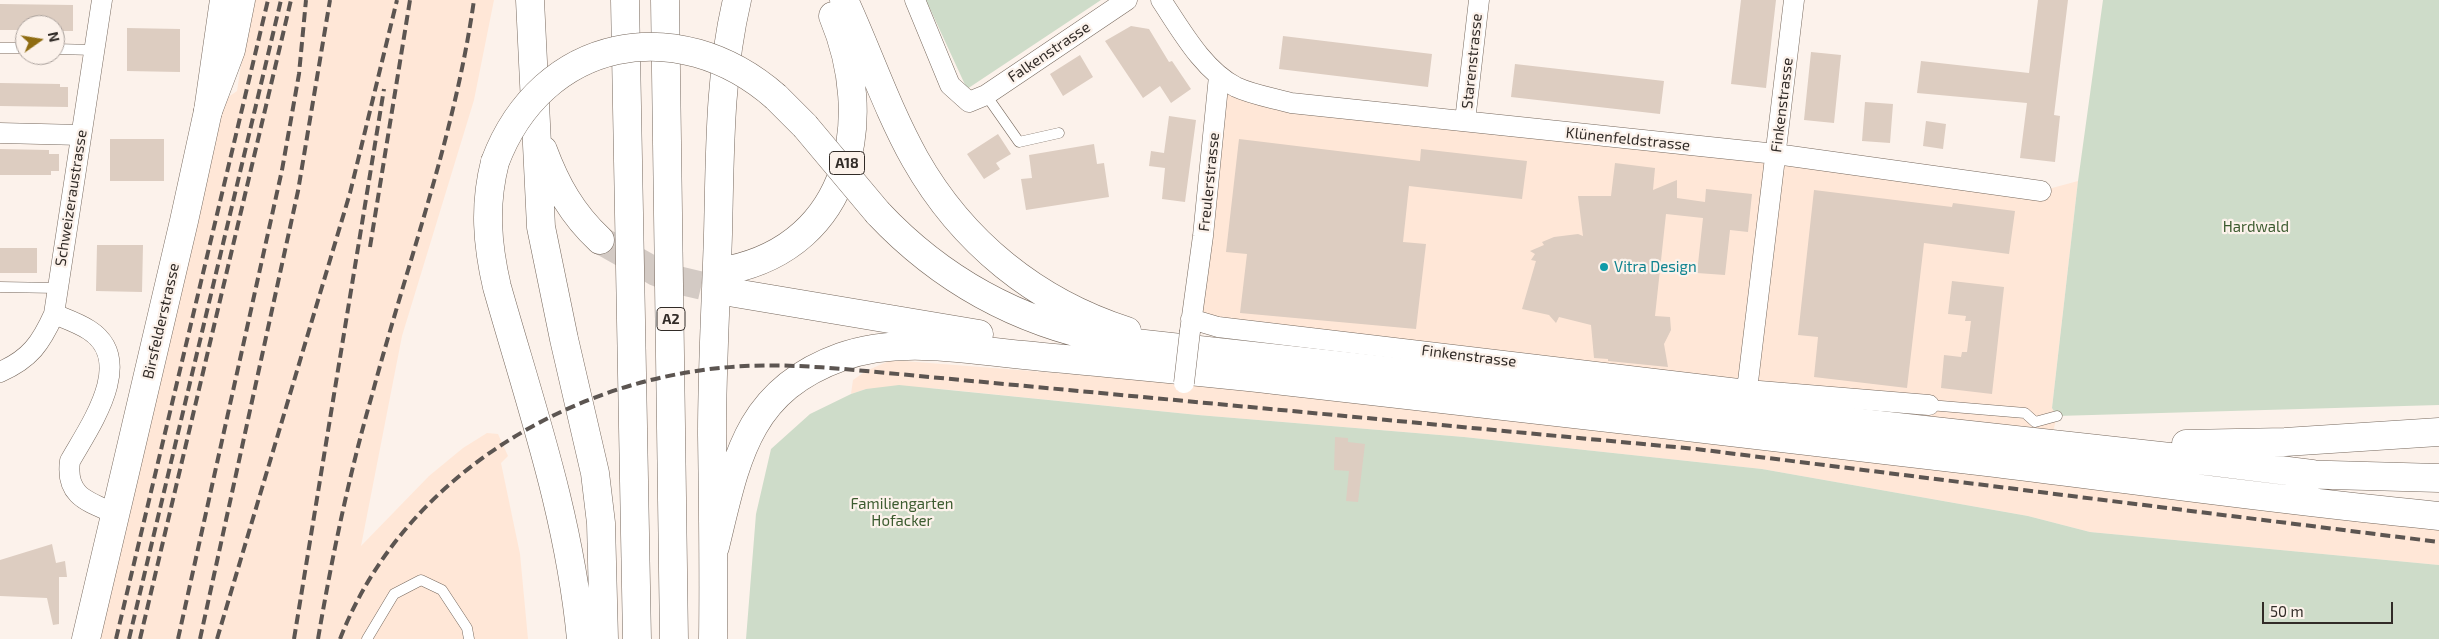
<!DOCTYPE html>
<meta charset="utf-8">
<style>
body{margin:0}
#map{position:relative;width:2439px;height:639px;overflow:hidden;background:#fcf2eb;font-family:"Exo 2",sans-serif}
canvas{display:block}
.north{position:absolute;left:15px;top:15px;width:50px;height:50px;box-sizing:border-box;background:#fcf2eb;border:1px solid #aba29d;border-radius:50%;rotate:77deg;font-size:14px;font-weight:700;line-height:20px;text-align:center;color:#312b27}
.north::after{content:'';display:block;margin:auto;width:18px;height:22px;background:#8f6c11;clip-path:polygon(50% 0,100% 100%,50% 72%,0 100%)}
.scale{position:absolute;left:2262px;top:602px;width:131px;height:22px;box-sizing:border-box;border:2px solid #312b27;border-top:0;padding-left:6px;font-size:15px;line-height:18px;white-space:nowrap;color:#312b27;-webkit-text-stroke:4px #fcf2eb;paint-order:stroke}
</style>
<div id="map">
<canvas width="2439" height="639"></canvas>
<div class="north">N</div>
<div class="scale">50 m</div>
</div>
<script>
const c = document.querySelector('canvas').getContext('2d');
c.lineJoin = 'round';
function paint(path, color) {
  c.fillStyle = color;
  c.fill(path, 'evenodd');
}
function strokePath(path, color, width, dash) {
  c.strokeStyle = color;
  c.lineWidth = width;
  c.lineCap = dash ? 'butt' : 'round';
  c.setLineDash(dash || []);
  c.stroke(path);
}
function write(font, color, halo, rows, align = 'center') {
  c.font = font + ' "Exo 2",sans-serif';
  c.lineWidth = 4.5;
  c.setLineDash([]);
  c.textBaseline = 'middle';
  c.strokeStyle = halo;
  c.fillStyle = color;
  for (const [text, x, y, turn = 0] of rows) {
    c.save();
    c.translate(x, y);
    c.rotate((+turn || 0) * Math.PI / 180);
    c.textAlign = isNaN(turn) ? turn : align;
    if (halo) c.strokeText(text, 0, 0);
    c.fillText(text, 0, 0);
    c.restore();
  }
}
const built = new Path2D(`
 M251 0H494L474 100 402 336 361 546 429 476 463 448 487 433 498 434 508 456 501 463 520 554 528 639H86L208 111 237 91Z
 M1219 76 1237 87 2041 191 2078 181 2052 408 2057 416 2053 432 1190 331Z
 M891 360 1184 383 2439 528V565L2090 532 2028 516 1762 469 1464 437 1198 415 931 388 866 389 851 394 853 380 866 371Z`);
const green = new Path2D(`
 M926 0H1101L967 89Z
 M2103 0H2439V405L2057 416 2052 408 2078 181Z
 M899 385 1198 415 1464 437 1762 469 2028 516 2090 532 2439 565V639H746L756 514 771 449 810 414 851 394 866 389Z`);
const building = new Path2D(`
 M1741 0H1776L1766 88 1731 84Z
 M2038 0H2068L2054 115 2060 116 2055 162 2020 158 2027 103 1917 93 1921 61 2029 73Z
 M0 4 73 5V31H55V25H25V30H0Z
 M1131 26 1149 29 1169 62 1172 61 1191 89 1171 103 1160 86 1143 98 1105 41Z
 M127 28 180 29V72L127 71Z
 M1283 36 1432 54 1428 87 1279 69Z
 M1811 52 1841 55 1834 123 1804 120Z
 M1080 55 1093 77 1063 96 1050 74Z
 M1515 64 1664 81 1660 114 1511 97Z
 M0 83 60 84V87H68V107L0 106Z
 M1865 102 1893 104 1890 143 1862 141Z
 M1169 116 1196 120 1185 202 1162 199 1165 168 1149 166 1151 151 1164 153Z
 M1926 121 1946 124 1943 149 1923 146Z
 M998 134 1011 154 996 163 1000 169 984 179 967 154Z
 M110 139H164V181H110Z
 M1239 139 1420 161 1421 149 1527 161 1522 199 1409 186 1403 242 1426 244 1416 329 1240 313 1247 254 1226 252Z
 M1094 144 1097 164 1104 163 1109 197 1026 210 1021 179 1032 178 1029 155Z
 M0 149 49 150V154H59V171H51V175H0Z
 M1615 163 1655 168 1653 190 1677 180V198L1705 202 1706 189 1752 194 1748 232 1730 230 1725 275 1697 273 1703 218 1666 214 1655 316 1670 317 1671 330 1664 344 1668 367 1608 361V359L1594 358 1591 325 1559 317 1556 323 1549 315 1522 309 1536 261 1531 260 1535 254 1530 251 1544 245 1542 242 1554 237 1578 234 1583 236 1578 196H1611Z
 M1814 190 1952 207 1953 203 2015 211 2009 254 1924 243 1907 388 1814 377 1818 337 1798 335Z
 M97 245H143L142 292 96 291Z
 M0 248H37V273H0Z
 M1952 281 2004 287 1992 394 1941 388 1944 355 1961 357 1962 352H1967L1971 321H1965L1966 316 1948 314Z
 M1335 437 1348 438V442L1365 444 1358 502 1346 501 1349 471 1334 470Z
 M52 544 56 563 65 561 67 577H59V624L53 625 47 598 0 596V560Z`);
const motorwayTunnel = new Path2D(`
 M600 240 656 272 673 279 729 292`);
const service = new Path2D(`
 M0 48H25
 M55 49 95 50
 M986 95 1019 142 1059 133
 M0 287 57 288
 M1929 405 2025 413 2035 422 2057 416
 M367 639 394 594 421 580 442 590 467 628 469 639`);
const minor = new Path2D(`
 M915 0 950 85 969 102 986 95 1127 0
 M1161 0C1181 30 1203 70 1236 87 1253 95 1274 98 1291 103L1776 154 2041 191
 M1465 121 1479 0
 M0 133 81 135
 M54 314C66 319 78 323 89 330 137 361 89 427 70 461 65 497 89 502 116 514
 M1191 319 1218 327 1747 390 1929 405
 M1190 331 1203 236 1219 76
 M0 372C30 359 41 343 54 314L102 0
 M1747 390 1794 0`);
const secondary = new Path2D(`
 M86 639 184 221 208 111 224 0`);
const motorway = new Path2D(`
 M530 0 541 227 564 339 595 473 601 523 604 639
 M625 0 637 639
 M665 0 674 639
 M844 0C868 52 887 109 915 159 962 242 1036 302 1127 331
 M776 97 805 126
 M208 111 231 50 241 0
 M543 150C556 185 572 214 600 240
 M495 162C484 205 487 244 497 287 531 407 569 514 581 639
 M878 213C941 280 1018 322 1108 340L2215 462 2312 474
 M729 270C852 244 876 119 833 16
 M729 292 979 334
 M2186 444 2285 442 2439 432
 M2294 474 2439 478
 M715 547C736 461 746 391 841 357 902 335 971 351 1034 356 1115 364 1195 371 1275 380 1515 408 1756 434 1996 463 2143 481 2291 502 2439 516
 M713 639C714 571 713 503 712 434 712 367 716 301 718 234 720 156 719 76 737 0`);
const rail = new Path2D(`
 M370 247 410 0
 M116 639 268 0
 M129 639 281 0
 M140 639 291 0
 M178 639 282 170 299 74 306 0
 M200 639 298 191 330 0
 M217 639 350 193 397 0
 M294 639 384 89
 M318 639C332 557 349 475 372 395 407 264 455 135 474 0
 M340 639C398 489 548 391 703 370 758 362 812 366 866 371L1696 449 2439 542`);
const minorBridge = new Path2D(`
 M1184 383 1190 331`);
const motorwayBridge = new Path2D(`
 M805 126 878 213
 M495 162C542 37 678 11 776 97`);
const markers = [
 [1604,267,5,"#0f9aa8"]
];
const shields = [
 [847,163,35],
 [671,319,28]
];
const shieldNames = [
 ["A18",847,163],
 ["A2",671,319]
];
const streetNames = [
 ["Falkenstrasse",1049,52,-34],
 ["Starenstrasse",1472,61,-84],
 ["Finkenstrasse",1782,105,-83],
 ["Klünenfeldstrasse",1628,139,6],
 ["Freulerstrasse",1209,182,-84],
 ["Schweizeraustrasse",71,198,-81],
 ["Birsfelderstrasse",161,321,-77],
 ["Finkenstrasse",1469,356,7]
];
const parkNames = [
 ["Hardwald",2256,227],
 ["Familiengarten",902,504],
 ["Hofacker",902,521]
];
const cultureNames = [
 ["Vitra Design",1614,267]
];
paint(built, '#ffe7d7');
paint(green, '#cedcc9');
paint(building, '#ddcdc1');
strokePath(motorwayTunnel, '#d3cac4', 28, [28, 14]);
strokePath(service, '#77695e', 11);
strokePath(minor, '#77695e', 21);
strokePath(secondary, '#77695e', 29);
strokePath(motorway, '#77695e', 29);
strokePath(service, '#fff', 10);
strokePath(minor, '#fff', 20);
strokePath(secondary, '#fff', 28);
strokePath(motorway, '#fff', 28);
strokePath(rail, '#5c5551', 4, [10, 5]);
strokePath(minorBridge, '#77695e', 21, []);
strokePath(motorwayBridge, '#77695e', 29, []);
strokePath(minorBridge, '#fff', 20);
strokePath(motorwayBridge, '#fff', 28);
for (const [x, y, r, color] of markers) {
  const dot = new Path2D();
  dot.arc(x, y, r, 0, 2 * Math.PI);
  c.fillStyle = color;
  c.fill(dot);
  strokePath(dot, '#fcf2eb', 2);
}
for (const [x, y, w] of shields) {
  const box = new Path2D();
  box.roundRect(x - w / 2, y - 11.5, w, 23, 4);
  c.fillStyle = '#fcf2eb';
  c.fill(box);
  strokePath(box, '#312b27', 1);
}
write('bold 14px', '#312b27', null, shieldNames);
write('15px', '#312b27', '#fcf2eb', streetNames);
write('15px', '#3c5b2f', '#fcf2eb', parkNames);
write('15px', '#0d838f', '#fcf2eb', cultureNames, 'left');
</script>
